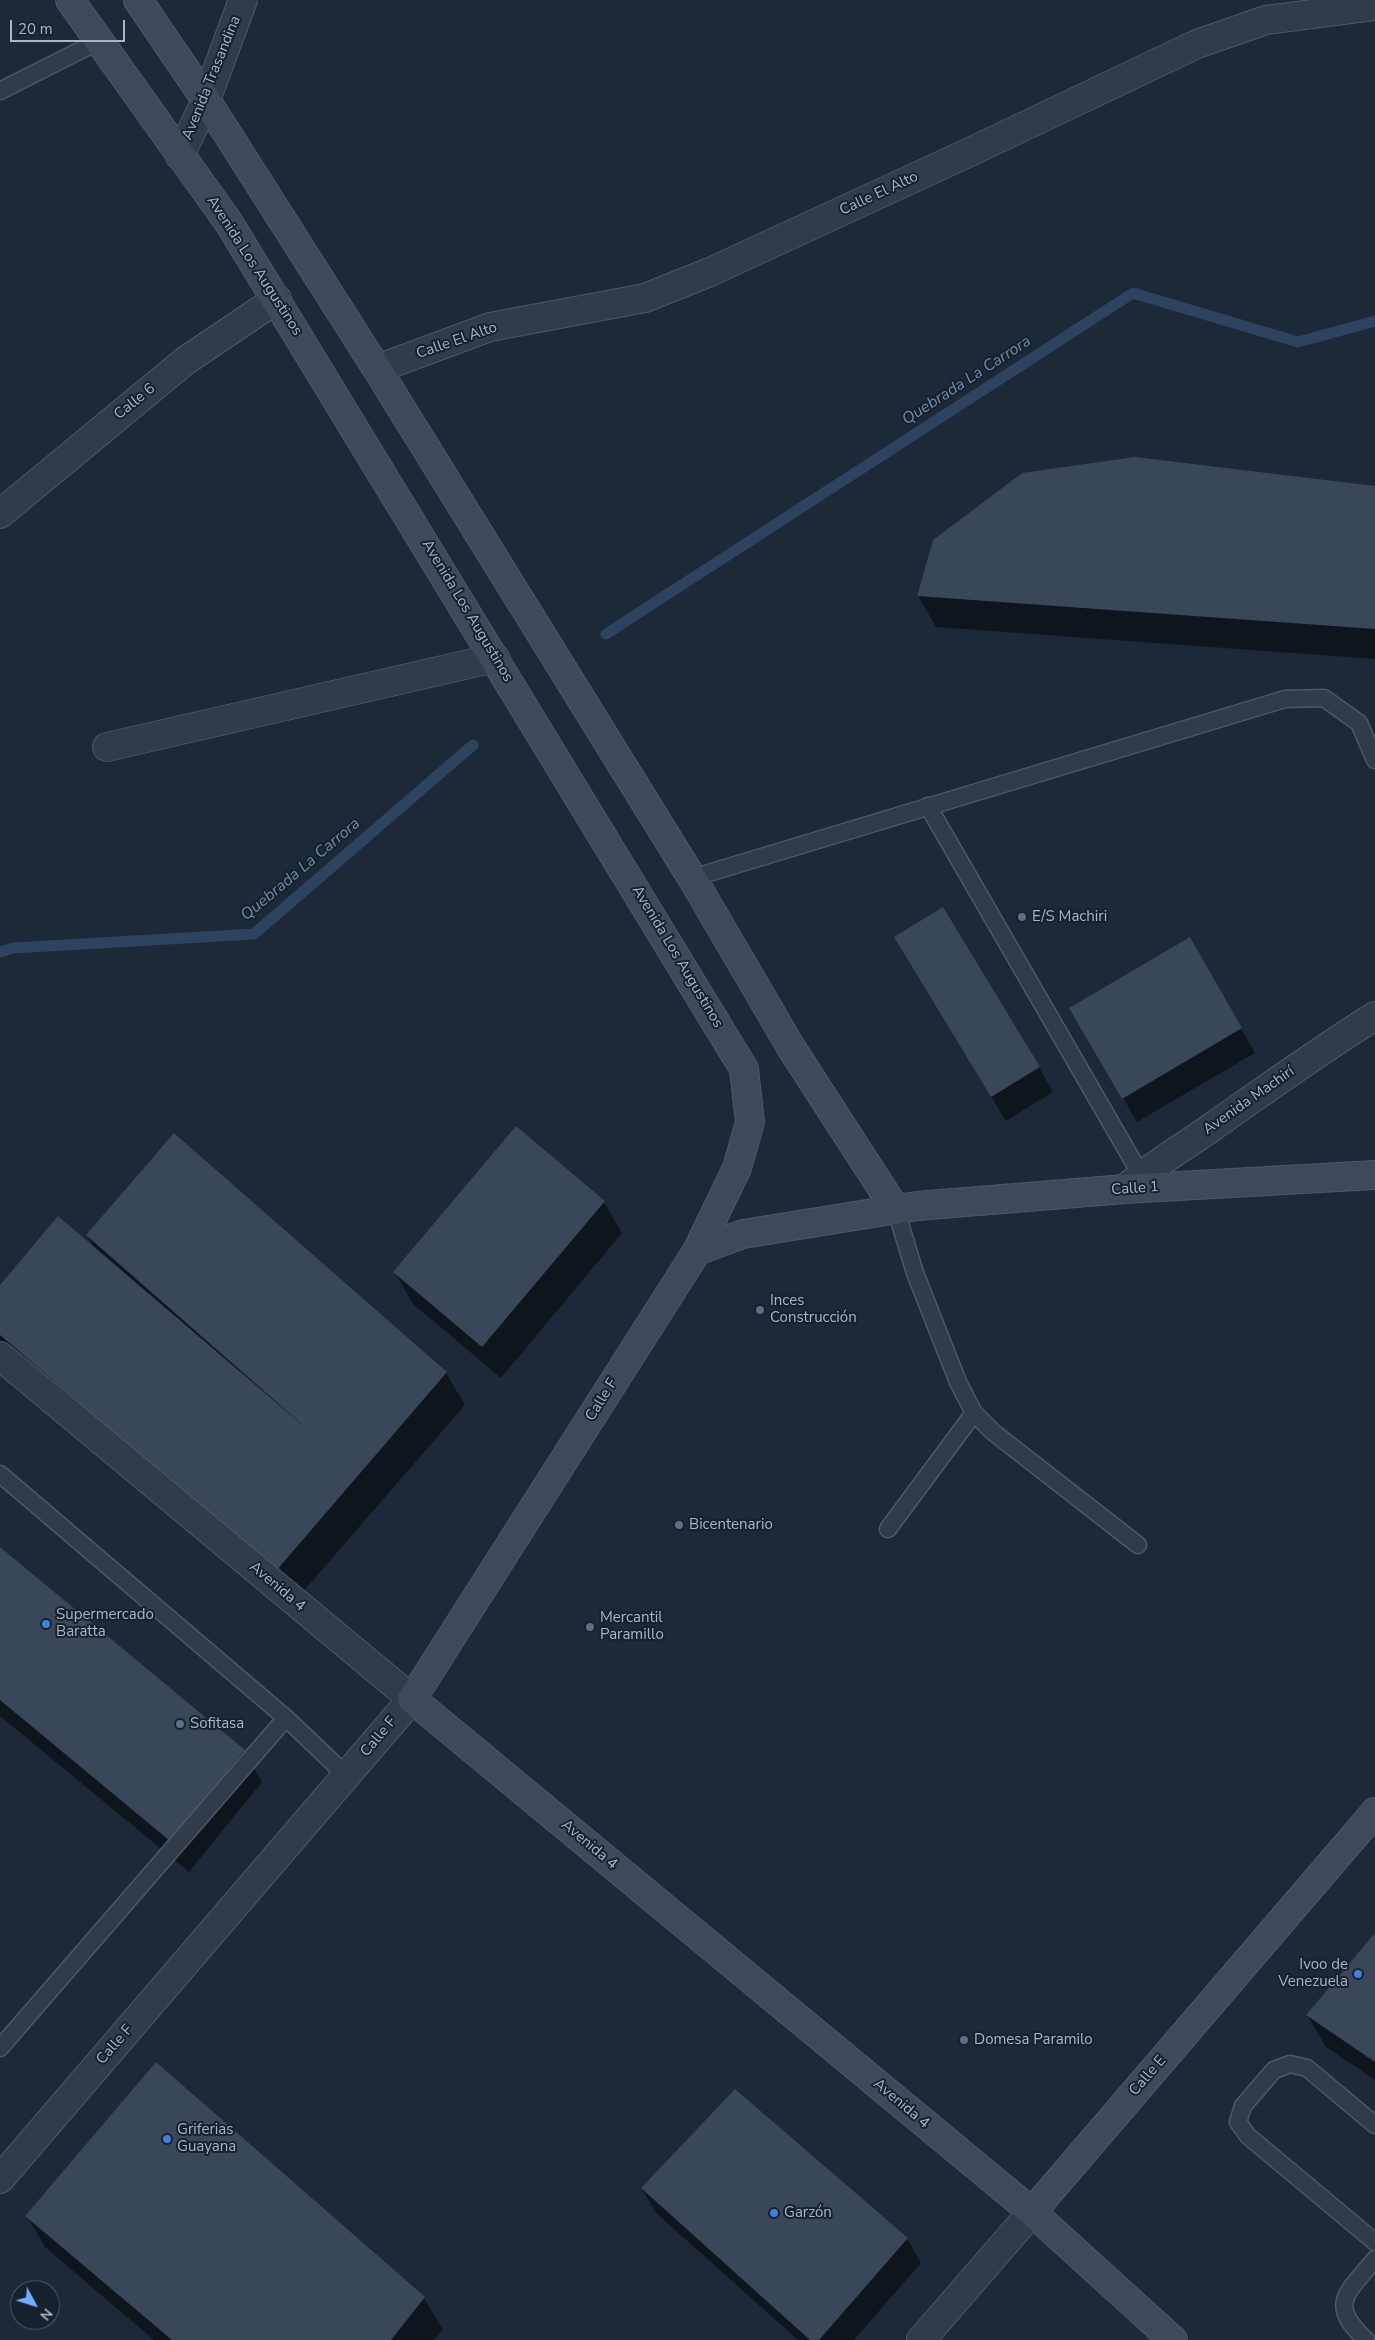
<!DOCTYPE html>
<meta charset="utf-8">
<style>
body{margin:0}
#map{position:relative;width:1375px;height:2340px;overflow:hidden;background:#1d2938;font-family:"Nunito Sans",sans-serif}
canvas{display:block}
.north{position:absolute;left:10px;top:2280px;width:50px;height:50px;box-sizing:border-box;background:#17202d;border:1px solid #525c6a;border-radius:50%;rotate:130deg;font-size:14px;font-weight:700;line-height:20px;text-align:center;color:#abb5c6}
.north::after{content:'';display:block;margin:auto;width:18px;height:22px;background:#76acff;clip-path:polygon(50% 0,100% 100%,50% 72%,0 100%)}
.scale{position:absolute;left:10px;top:20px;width:115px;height:22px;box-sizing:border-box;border:2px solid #abb5c6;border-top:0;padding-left:6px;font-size:15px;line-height:18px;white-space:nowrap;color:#abb5c6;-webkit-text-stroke:4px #17202d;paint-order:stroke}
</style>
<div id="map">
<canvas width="1375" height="2340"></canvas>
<div class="north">N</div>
<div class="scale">20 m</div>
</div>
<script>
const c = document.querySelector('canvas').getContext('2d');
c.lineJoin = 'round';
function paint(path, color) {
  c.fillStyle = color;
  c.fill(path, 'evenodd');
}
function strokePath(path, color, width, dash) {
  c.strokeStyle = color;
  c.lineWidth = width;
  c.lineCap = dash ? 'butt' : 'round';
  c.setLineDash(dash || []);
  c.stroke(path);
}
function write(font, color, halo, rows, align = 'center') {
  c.font = font + ' "Nunito Sans",sans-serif';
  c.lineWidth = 4;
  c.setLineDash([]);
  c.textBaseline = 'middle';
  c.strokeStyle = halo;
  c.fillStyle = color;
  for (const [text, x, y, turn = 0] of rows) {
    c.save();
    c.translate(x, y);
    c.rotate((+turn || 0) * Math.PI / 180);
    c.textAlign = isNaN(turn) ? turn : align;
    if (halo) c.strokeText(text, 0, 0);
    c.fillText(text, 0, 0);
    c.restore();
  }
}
const shadow = new Path2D(`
 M1375 487V659L936 627 918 596Z
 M1189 939 1255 1053 1137 1122 1071 1008Z
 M909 962 1039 1067 1053 1092 1006 1121Z
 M174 1135 446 1373 465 1405 294 1602 0 1350V1287L96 1250 87 1235Z
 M604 1202 622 1233 501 1378 413 1304 395 1273Z
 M0 1549 244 1751 262 1782 189 1872 0 1716Z
 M1375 1935V2080L1326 2047 1307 2015Z
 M156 2064 424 2298 443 2330 434 2340H154L45 2247 27 2216Z
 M642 2189 907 2238 921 2263 854 2340H798L656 2213Z`);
const stream = new Path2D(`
 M606 634 1133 293 1298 342 1375 321
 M0 952 13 948 254 934 473 745`);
const building = new Path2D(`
 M1135 457 1375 486V629L917 596 933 540 1022 473Z
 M943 907 1040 1067 991 1097 894 937Z
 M1190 937 1242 1028 1122 1099 1069 1008Z
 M516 1126 605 1201 482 1347 393 1272Z
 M174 1133 447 1372 276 1571 0 1335V1285L58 1216 313 1434 86 1235Z
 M0 1547 245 1750 170 1841 0 1700Z
 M1375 1933V2062L1306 2015Z
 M156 2062 425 2297 391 2340H172L25 2216Z
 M735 2089 908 2238 819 2340H810L641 2188Z`);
const service = new Path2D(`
 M0 91 99 41
 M928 806 1141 1175
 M692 878 1285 699 1324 698 1359 723 1375 760
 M896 1210 915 1273 958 1382 974 1413 993 1432 1138 1545
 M0 1474 286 1718 347 1776
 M888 1529 974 1413
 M0 2048 286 1718
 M1375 2125 1307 2068 1290 2064 1274 2070 1243 2106 1238 2122 1248 2136 1375 2242
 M1366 2340C1327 2303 1347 2294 1375 2259`);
const minor = new Path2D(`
 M180 156 206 100 243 0
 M377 369 490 327 645 298 710 272 970 152 1197 44 1266 20 1375 6
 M0 514 185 361 277 299
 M107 747 495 658
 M1125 1189C1152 1165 1183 1148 1212 1127 1266 1089 1319 1051 1375 1016
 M0 1356 412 1699 0 2179
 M921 2340 1032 2212`);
const secondary = new Path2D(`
 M70 0 229 223 744 1069 750 1122 737 1168 697 1251 412 1699 1032 2212 1173 2340
 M138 0 206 100 377 369 692 878 792 1049 896 1210
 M697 1251 743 1234 917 1206 1125 1189 1375 1175
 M1032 2212 1375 1812`);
const markers = [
 [1022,917,5,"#5c6f8a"],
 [760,1310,5,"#5c6f8a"],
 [679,1525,5,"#5c6f8a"],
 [46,1624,5,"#3f7fe0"],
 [590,1627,5,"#5c6f8a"],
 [180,1724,5,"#5c6f8a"],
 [1358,1974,5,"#3f7fe0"],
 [964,2040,5,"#5c6f8a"],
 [167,2139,5,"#3f7fe0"],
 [774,2213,5,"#3f7fe0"]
];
const streetNames = [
 ["Avenida Trasandina",212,78,-68],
 ["Calle El Alto",879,194,-25],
 ["Avenida Los Augustinos",254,266,57],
 ["Calle El Alto",457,341,-19],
 ["Calle 6",135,402,-39],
 ["Avenida Los Augustinos",467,611,59],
 ["Avenida Los Augustinos",677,957,59],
 ["Avenida Machirí",1249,1101,-35],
 ["Calle 1",1135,1189,-4],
 ["Calle F",602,1400,-58],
 ["Avenida 4",277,1587,40],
 ["Calle F",379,1737,-50],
 ["Avenida 4",589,1845,40],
 ["Calle F",115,2045,-49],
 ["Calle E",1148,2076,-49],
 ["Avenida 4",901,2104,40]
];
const poiNames = [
 ["E/S Machiri",1032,917],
 ["Inces",770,1301],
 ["Construcción",770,1318],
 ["Bicentenario",689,1525],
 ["Supermercado",56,1615],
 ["Baratta",56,1632],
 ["Mercantil",600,1618],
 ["Paramillo",600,1635],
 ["Sofitasa",190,1724],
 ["Ivoo de",1348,1965,"right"],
 ["Venezuela",1348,1982,"right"],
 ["Domesa Paramilo",974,2040],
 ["Griferias",177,2130],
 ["Guayana",177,2147],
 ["Garzón",784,2213]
];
const waterNames = [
 ["Quebrada La Carrora",967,381,-33],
 ["Quebrada La Carrora",301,870,-40]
];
paint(shadow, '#0007');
strokePath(stream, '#2d435f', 11);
paint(building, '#394759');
strokePath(service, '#4f5867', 19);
strokePath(minor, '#4f5867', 30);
strokePath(secondary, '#4f5867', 30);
strokePath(service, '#313b49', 16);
strokePath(minor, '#313b49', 28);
strokePath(secondary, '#3e4a5c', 28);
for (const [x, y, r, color] of markers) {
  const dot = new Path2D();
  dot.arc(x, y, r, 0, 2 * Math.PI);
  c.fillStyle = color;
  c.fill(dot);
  strokePath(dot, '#17202d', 2);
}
write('15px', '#abb5c6', '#17202d', streetNames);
write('15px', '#abb5c6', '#17202d', poiNames, 'left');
write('italic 16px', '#6f8db2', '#17202d', waterNames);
</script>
